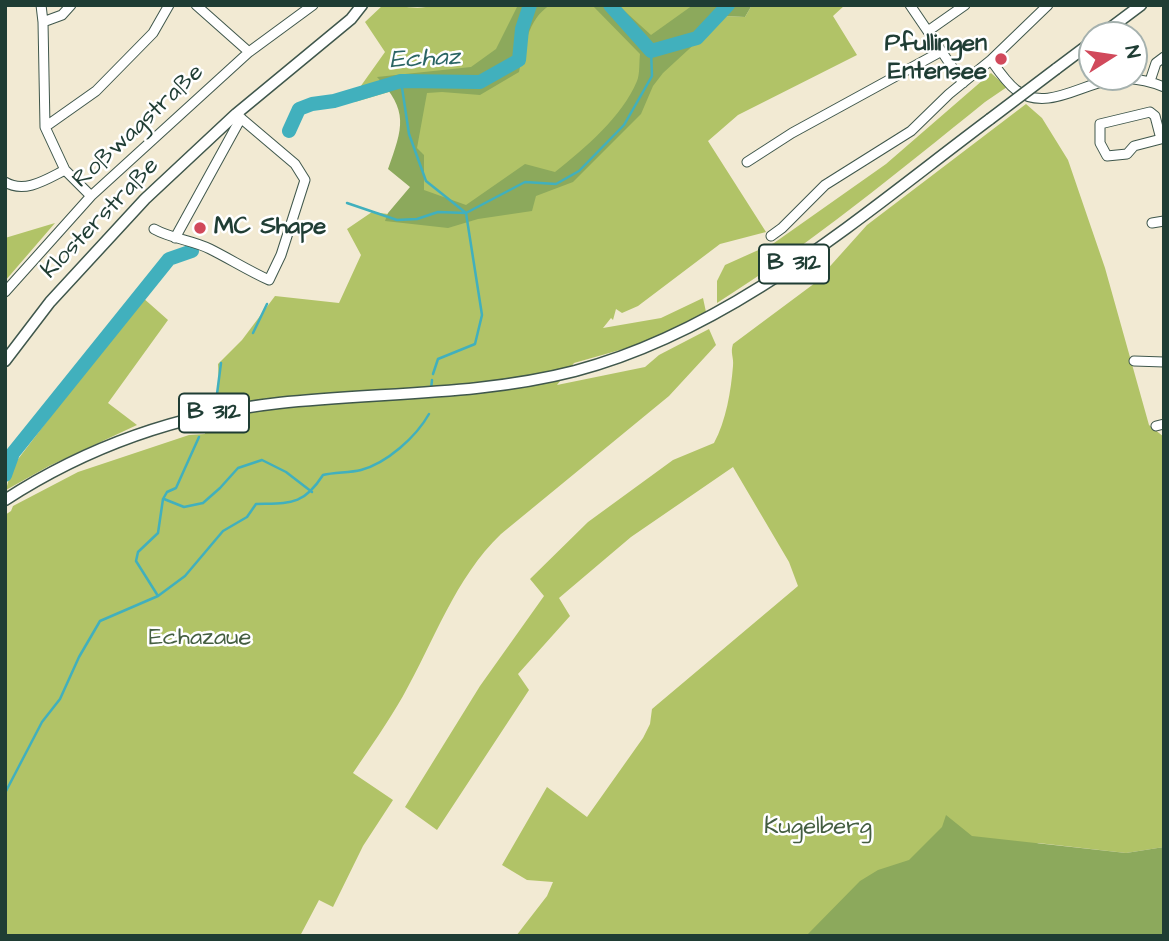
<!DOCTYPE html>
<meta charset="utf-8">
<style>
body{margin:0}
#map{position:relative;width:1169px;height:941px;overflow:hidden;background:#f2ead3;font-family:"Architects Daughter",sans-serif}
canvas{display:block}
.frame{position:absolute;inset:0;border:7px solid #1f3d34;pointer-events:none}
.north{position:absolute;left:1078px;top:21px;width:70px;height:70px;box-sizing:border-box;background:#fff;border:2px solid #a5b1ae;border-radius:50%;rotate:78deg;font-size:19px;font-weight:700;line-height:28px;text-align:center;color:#1f3d34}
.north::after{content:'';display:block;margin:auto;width:24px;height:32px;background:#d1495b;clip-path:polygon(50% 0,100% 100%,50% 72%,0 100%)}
</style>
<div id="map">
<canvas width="1169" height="941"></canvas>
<div class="frame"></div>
<div class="north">N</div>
</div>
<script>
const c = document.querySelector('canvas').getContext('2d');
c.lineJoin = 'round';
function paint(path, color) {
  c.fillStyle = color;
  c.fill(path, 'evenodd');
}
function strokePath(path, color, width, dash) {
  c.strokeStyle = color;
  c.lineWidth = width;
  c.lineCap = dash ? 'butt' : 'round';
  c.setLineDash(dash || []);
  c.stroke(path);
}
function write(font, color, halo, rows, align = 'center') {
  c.font = font + ' "Architects Daughter",sans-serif';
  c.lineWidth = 5;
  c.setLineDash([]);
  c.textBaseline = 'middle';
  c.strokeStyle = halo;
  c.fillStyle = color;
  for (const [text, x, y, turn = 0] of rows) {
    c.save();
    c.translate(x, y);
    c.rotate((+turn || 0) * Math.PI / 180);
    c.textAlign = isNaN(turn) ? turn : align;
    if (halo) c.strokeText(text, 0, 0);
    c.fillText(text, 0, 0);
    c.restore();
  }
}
const green = new Path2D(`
 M383 5C400 5 418 11 434 5H707L725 16 745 17 752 5H845L833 16 857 55 738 115 708 141 766 232 720 244 638 306 622 313 616 309 613 320 611 318 603 328 661 318 703 298 706 312 648 342 574 363 557 385 645 367 659 355 709 329 716 345 669 396 501 534C455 578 434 641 403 696 388 722 370 748 353 773L393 800 363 846 333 907 319 900 300 936H5V515L11 511 13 506 78 472 189 435 205 434V414L215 401 219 385 218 364 242 340 275 296 339 303 361 255 347 229 372 212 388 214 417 196 399 89 355 102 353 97 385 52 365 22Z
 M991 73 1007 87 985 102C898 172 812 243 717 303V281L725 265 774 243 886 164Z
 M1026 104 1042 118 1068 160 1105 268 1149 425 1164 437V847L1126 853 1038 843 948 936H516L547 896 553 882 527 880 502 865 547 787 587 817 643 738 650 724 652 709 798 586 789 562 733 467 631 537 559 598 570 616 518 674 529 690 437 830 405 807 480 686 544 596 530 579 588 522 673 460 714 443C726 421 731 391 733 366 734 357 730 353 733 344L815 283 867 225Z
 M55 223 5 281V238Z
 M142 297 168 320 108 403 137 425 49 466 6 490 12 467Z`);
const forest = new Path2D(`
 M518 5H550C527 20 525 47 519 72L480 95 442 92 427 93 417 148 424 155V190L466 205 525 164 555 172C585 148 622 117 637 81 640 74 639 62 640 54L592 5H618L651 35 693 5H752L745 17 725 16 663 73 653 86 641 114 573 182 536 196 532 211 478 219 448 228 385 221 388 213 410 187 388 169C403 127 409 111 377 77L471 67 496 49Z
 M946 815 972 836 1126 853 1164 847V936H806L860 881 878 870 909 860 942 827Z`);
const stream = new Path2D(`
 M401 81 409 134 426 181 466 213 525 182 556 184 579 171 624 125 652 76 651 51
 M347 203 397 220 417 219 438 212 466 213 482 315 475 344 438 359 433 374
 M253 333 267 304
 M431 390 432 380
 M217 394 221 363
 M164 499 184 507 203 503 220 488 238 468 262 460 286 472 312 492
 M158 596 136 561 138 552 158 533 163 499 167 492 176 488 199 437
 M5 793 42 722 60 699 79 657 100 621 158 596 185 576 223 531 247 517 256 504C290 503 303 506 323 475 335 472 349 473 361 470 387 463 416 437 429 414`);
const river = new Path2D(`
 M610 5 651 51 697 38 728 5
 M289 131 299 109 312 104 334 101 401 81 480 82 519 60 522 29 530 5
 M5 475 13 453 169 259 192 251`);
const minor = new Path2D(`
 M41 5 43 22 45 127 65 170 91 196
 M196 5 249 52
 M910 5 963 83
 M43 22 62 15 71 5
 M928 31 965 5
 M991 60C998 70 1006 82 1016 90 1045 112 1080 85 1110 80 1128 77 1148 80 1164 87
 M1150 81 1156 63 1164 57
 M45 127 96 91 153 33 169 5
 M1161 139 1155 116 1150 112 1100 124V143L1107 156 1127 154 1134 146 1161 139 1164 138
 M747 162 792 133 940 52
 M5 182C25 194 47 179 65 170
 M1152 223 1164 221
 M154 229C172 239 192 240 210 249 230 259 249 271 269 280L281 255 305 180 295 164 236 114
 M771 236 782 228 825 185 911 131 949 94 991 60 1048 5
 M175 238 241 118
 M5 292 91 196 249 52 313 5
 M1134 361 1164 362
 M1156 426 1164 424`);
const major = new Path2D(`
 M1101 35 1141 5
 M1056 69 1092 42
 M5 361 50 302 145 199 236 114 351 19 362 5
 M5 500C88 446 180 414 279 403 378 392 478 396 575 371 732 330 863 214 990 119`);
const majorBridge = new Path2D(`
 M990 119 1056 69`);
const markers = [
 [1001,59,7,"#d1495b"],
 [200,228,7,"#d1495b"]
];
const shields = [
 [794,264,70],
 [214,413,70]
];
const shieldNames = [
 ["B 312",794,264],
 ["B 312",214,413]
];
const poiNames = [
 ["Pfullingen",987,45],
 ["Entensee",987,73],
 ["MC Shape",214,228,"left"]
];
const streetNames = [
 ["Roßwagstraße",139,127,-43],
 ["Klosterstraße",101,219,-46]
];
const parkNames = [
 ["Echazaue",200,639],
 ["Kugelberg",818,828]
];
const waterNames = [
 ["Echaz",425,60,-3]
];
paint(green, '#b1c367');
paint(forest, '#8ca95c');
strokePath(stream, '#41b0bd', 2.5);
strokePath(river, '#41b0bd', 14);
strokePath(minor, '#3f574c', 11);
strokePath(major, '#3f574c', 13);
strokePath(minor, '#fff', 9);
strokePath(major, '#fff', 10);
strokePath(majorBridge, '#3f574c', 13, []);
strokePath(majorBridge, '#fff', 10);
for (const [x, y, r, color] of markers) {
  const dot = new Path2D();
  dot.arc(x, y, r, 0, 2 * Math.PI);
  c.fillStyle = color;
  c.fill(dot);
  strokePath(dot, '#fff', 2.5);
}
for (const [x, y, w] of shields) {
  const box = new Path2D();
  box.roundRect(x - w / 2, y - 19.5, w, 39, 5);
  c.fillStyle = '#fff';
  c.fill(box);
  strokePath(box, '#1f3d34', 2);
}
write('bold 23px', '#1f3d34', null, shieldNames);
write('bold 24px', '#1f3d34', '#fff', poiNames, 'right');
write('24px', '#1f3d34', '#fff', streetNames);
write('24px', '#445e41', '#fff', parkNames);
write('italic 26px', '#2b6564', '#fff', waterNames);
</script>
